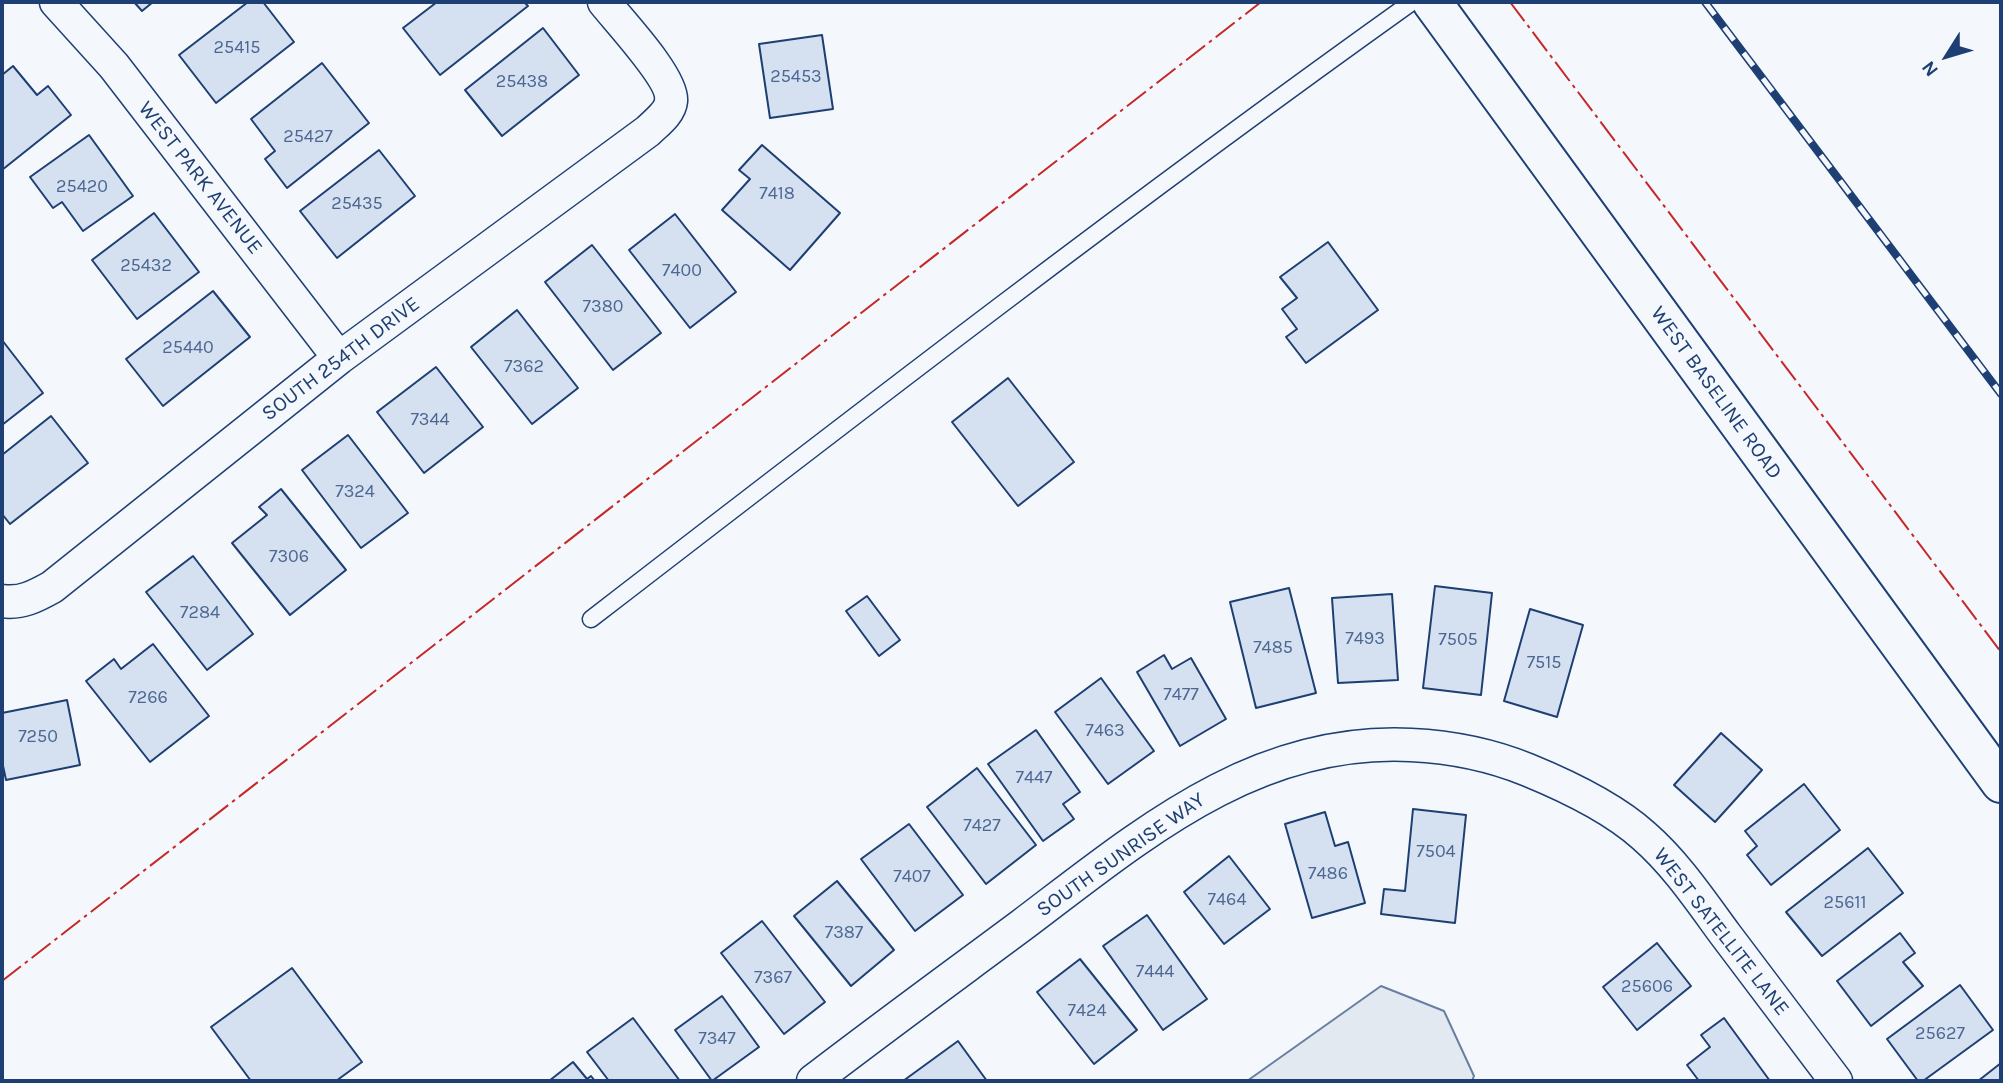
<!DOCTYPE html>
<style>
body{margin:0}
#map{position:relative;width:2003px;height:1083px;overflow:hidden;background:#f4f7fb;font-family:Karla,sans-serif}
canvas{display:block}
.frame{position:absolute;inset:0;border:4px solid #1d3f73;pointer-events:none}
.north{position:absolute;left:1912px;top:21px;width:70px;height:70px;-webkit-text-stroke:5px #f4f7fb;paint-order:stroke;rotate:233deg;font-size:19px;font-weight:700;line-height:28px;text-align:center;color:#1d3f73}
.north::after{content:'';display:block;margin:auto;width:24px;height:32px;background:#1d3f73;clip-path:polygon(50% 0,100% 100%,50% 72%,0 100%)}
</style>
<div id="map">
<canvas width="2003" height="1083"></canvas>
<div class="frame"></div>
<div class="north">N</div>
</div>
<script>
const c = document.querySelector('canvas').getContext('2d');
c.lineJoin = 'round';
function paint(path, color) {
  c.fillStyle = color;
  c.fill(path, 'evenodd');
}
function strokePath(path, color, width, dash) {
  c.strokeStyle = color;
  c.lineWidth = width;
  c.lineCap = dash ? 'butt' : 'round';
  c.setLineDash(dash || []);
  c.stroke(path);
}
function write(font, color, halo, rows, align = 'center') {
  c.font = font + ' Karla,sans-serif';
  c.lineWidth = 5;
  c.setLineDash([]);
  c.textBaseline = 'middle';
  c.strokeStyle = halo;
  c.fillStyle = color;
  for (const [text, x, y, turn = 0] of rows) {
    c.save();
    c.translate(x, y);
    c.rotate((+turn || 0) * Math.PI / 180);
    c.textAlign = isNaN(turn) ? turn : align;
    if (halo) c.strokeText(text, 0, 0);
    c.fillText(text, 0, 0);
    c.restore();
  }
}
const green = new Path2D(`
 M1381 986 1444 1011 1474 1076 1472 1081H1247Z`);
const building = new Path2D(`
 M134 2H153L142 11Z
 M248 2H263L294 42 216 103 179 55Z
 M437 2H524L528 6 440 75 403 28Z
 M543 28 579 75 502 136 465 90Z
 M822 35 833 109 770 118 759 44Z
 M322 63 369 123 287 188 265 159 275 151 251 119Z
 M13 66 37 95 48 86 71 115 2 170V75Z
 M89 135 133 196 83 231 62 202 53 208 30 177Z
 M762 145 840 213 790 270 722 210 750 179 739 170Z
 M379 150 415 196 337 258 300 211Z
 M154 213 199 272 137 319 92 260Z
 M675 214 736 292 690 328 629 250Z
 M1328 242 1378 310 1306 363 1286 337 1297 329 1282 309 1297 298 1280 277Z
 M592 245 661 333 613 370 545 282Z
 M213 291 250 337 163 406 126 359Z
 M517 310 578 388 532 424 471 347Z
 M2 340 43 393 2 425Z
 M436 367 483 427 424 473 377 412Z
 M1008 378 1074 462 1018 506 952 422Z
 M51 416 88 463 10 524 2 514V455Z
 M348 435 408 513 361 548 302 470Z
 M281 489 346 570 290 615 232 543 267 515 259 507Z
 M193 556 253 634 207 670 146 592Z
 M1435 586 1492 593 1481 695 1423 688Z
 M1289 588 1316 693 1256 708 1230 602Z
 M1392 594 1398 680 1338 683 1332 598Z
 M867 596 900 640 879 656 846 611Z
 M1530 609 1583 625 1557 717 1504 701Z
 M153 644 209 716 150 762 86 681 114 659 121 669Z
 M1164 655 1172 669 1191 658 1226 719 1180 746 1137 672Z
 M1101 678 1154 751 1108 784 1055 712Z
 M67 700 80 765 6 780 2 761V713Z
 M1036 730 1080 792 1063 804 1074 819 1043 841 988 764Z
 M1721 733 1762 770 1715 822 1674 785Z
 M977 768 1036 845 986 884 927 807Z
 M1804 784 1840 830 1771 885 1747 855 1757 846 1745 831Z
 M1413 809 1466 815 1455 923 1381 914 1384 889 1405 891Z
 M1325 812 1335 846 1348 842 1365 903 1312 918 1285 824Z
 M909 824 963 895 915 931 861 859Z
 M1868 848 1903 893 1822 956 1786 912Z
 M1229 856 1270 909 1224 944 1184 892Z
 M837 881 894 950 851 986 794 916Z
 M1147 915 1207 999 1163 1030 1103 946Z
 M762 921 825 1002 784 1034 721 953Z
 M1900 933 1915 953 1903 962 1923 986 1871 1026 1837 981Z
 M1657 943 1691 986 1637 1030 1603 987Z
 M1080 959 1137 1030 1094 1064 1037 992Z
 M292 968 362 1062 336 1081H251L211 1027Z
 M1960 985 1993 1030 1923 1081H1918L1887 1039Z
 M722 996 759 1047 712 1081 675 1030Z
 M633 1018 680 1081H609L587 1052Z
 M1724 1018 1770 1081H1699L1687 1065 1710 1047 1701 1035Z
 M958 1041 987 1081H903Z
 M573 1062 587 1079 591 1076 595 1081H549Z
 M2001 1063V1081H1978Z`);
const lane = new Path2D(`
 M591 619C862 410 1133 201 1412 2`);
const street = new Path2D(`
 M56 2 114 66 339 358
 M2 601C21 604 36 596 52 587L339 358 648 131C656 123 670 113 671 101 674 79 619 21 604 2
 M813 1081C882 1028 952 977 1022 925 1140 836 1254 737 1411 745 1453 747 1489 754 1528 770 1567 786 1612 807 1644 836 1676 864 1700 900 1725 934 1762 983 1799 1032 1836 1081`);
const secondary = new Path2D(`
 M1432 2 2001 783`);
const rail = new Path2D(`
 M1705 2 2001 394`);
const power = new Path2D(`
 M1510 2 2001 652
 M2 981 1261 2`);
const numberNames = [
 ["25415",237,48],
 ["25453",796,77],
 ["25438",522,82],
 ["25427",308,137],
 ["25420",82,187],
 ["7418",777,194],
 ["25435",357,204],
 ["25432",146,266],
 ["7400",682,271],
 ["7380",603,307],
 ["25440",188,348],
 ["7362",524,367],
 ["7344",430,420],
 ["7324",355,492],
 ["7306",289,557],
 ["7284",200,613],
 ["7493",1365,639],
 ["7505",1458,640],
 ["7485",1273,648],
 ["7515",1544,663],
 ["7477",1181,695],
 ["7266",148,698],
 ["7463",1105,731],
 ["7250",38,737],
 ["7447",1034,778],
 ["7427",982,826],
 ["7504",1436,852],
 ["7486",1328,874],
 ["7407",912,877],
 ["7464",1227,900],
 ["25611",1845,903],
 ["7387",844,933],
 ["7444",1155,972],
 ["7367",773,978],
 ["25606",1647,987],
 ["7424",1087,1011],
 ["25627",1940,1034],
 ["7347",717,1039]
];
const streetNames = [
 ["WEST PARK AVENUE",200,178,52],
 ["SOUTH 254TH DRIVE",341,359,-37],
 ["WEST BASELINE ROAD",1716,393,54],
 ["SOUTH SUNRISE WAY",1121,855,-35],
 ["WEST SATELLITE LANE",1721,932,52]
];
paint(green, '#e3e9f0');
strokePath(green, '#687fa3', 2);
paint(building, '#d5e0f0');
strokePath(building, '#1d3f73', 2);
strokePath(lane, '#1d3f73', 19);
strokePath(street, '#1d3f73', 35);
strokePath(secondary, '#1d3f73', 42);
strokePath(lane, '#f4f7fb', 16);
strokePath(street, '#f4f7fb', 32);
strokePath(secondary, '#f4f7fb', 38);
strokePath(rail, '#1d3f73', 8);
strokePath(rail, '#f4f7fb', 5, [16]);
strokePath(power, '#c62828', 2, [24, 5, 3.5, 5]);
write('18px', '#4b6792', null, numberNames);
write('21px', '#1d3f73', '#f4f7fb', streetNames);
</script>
